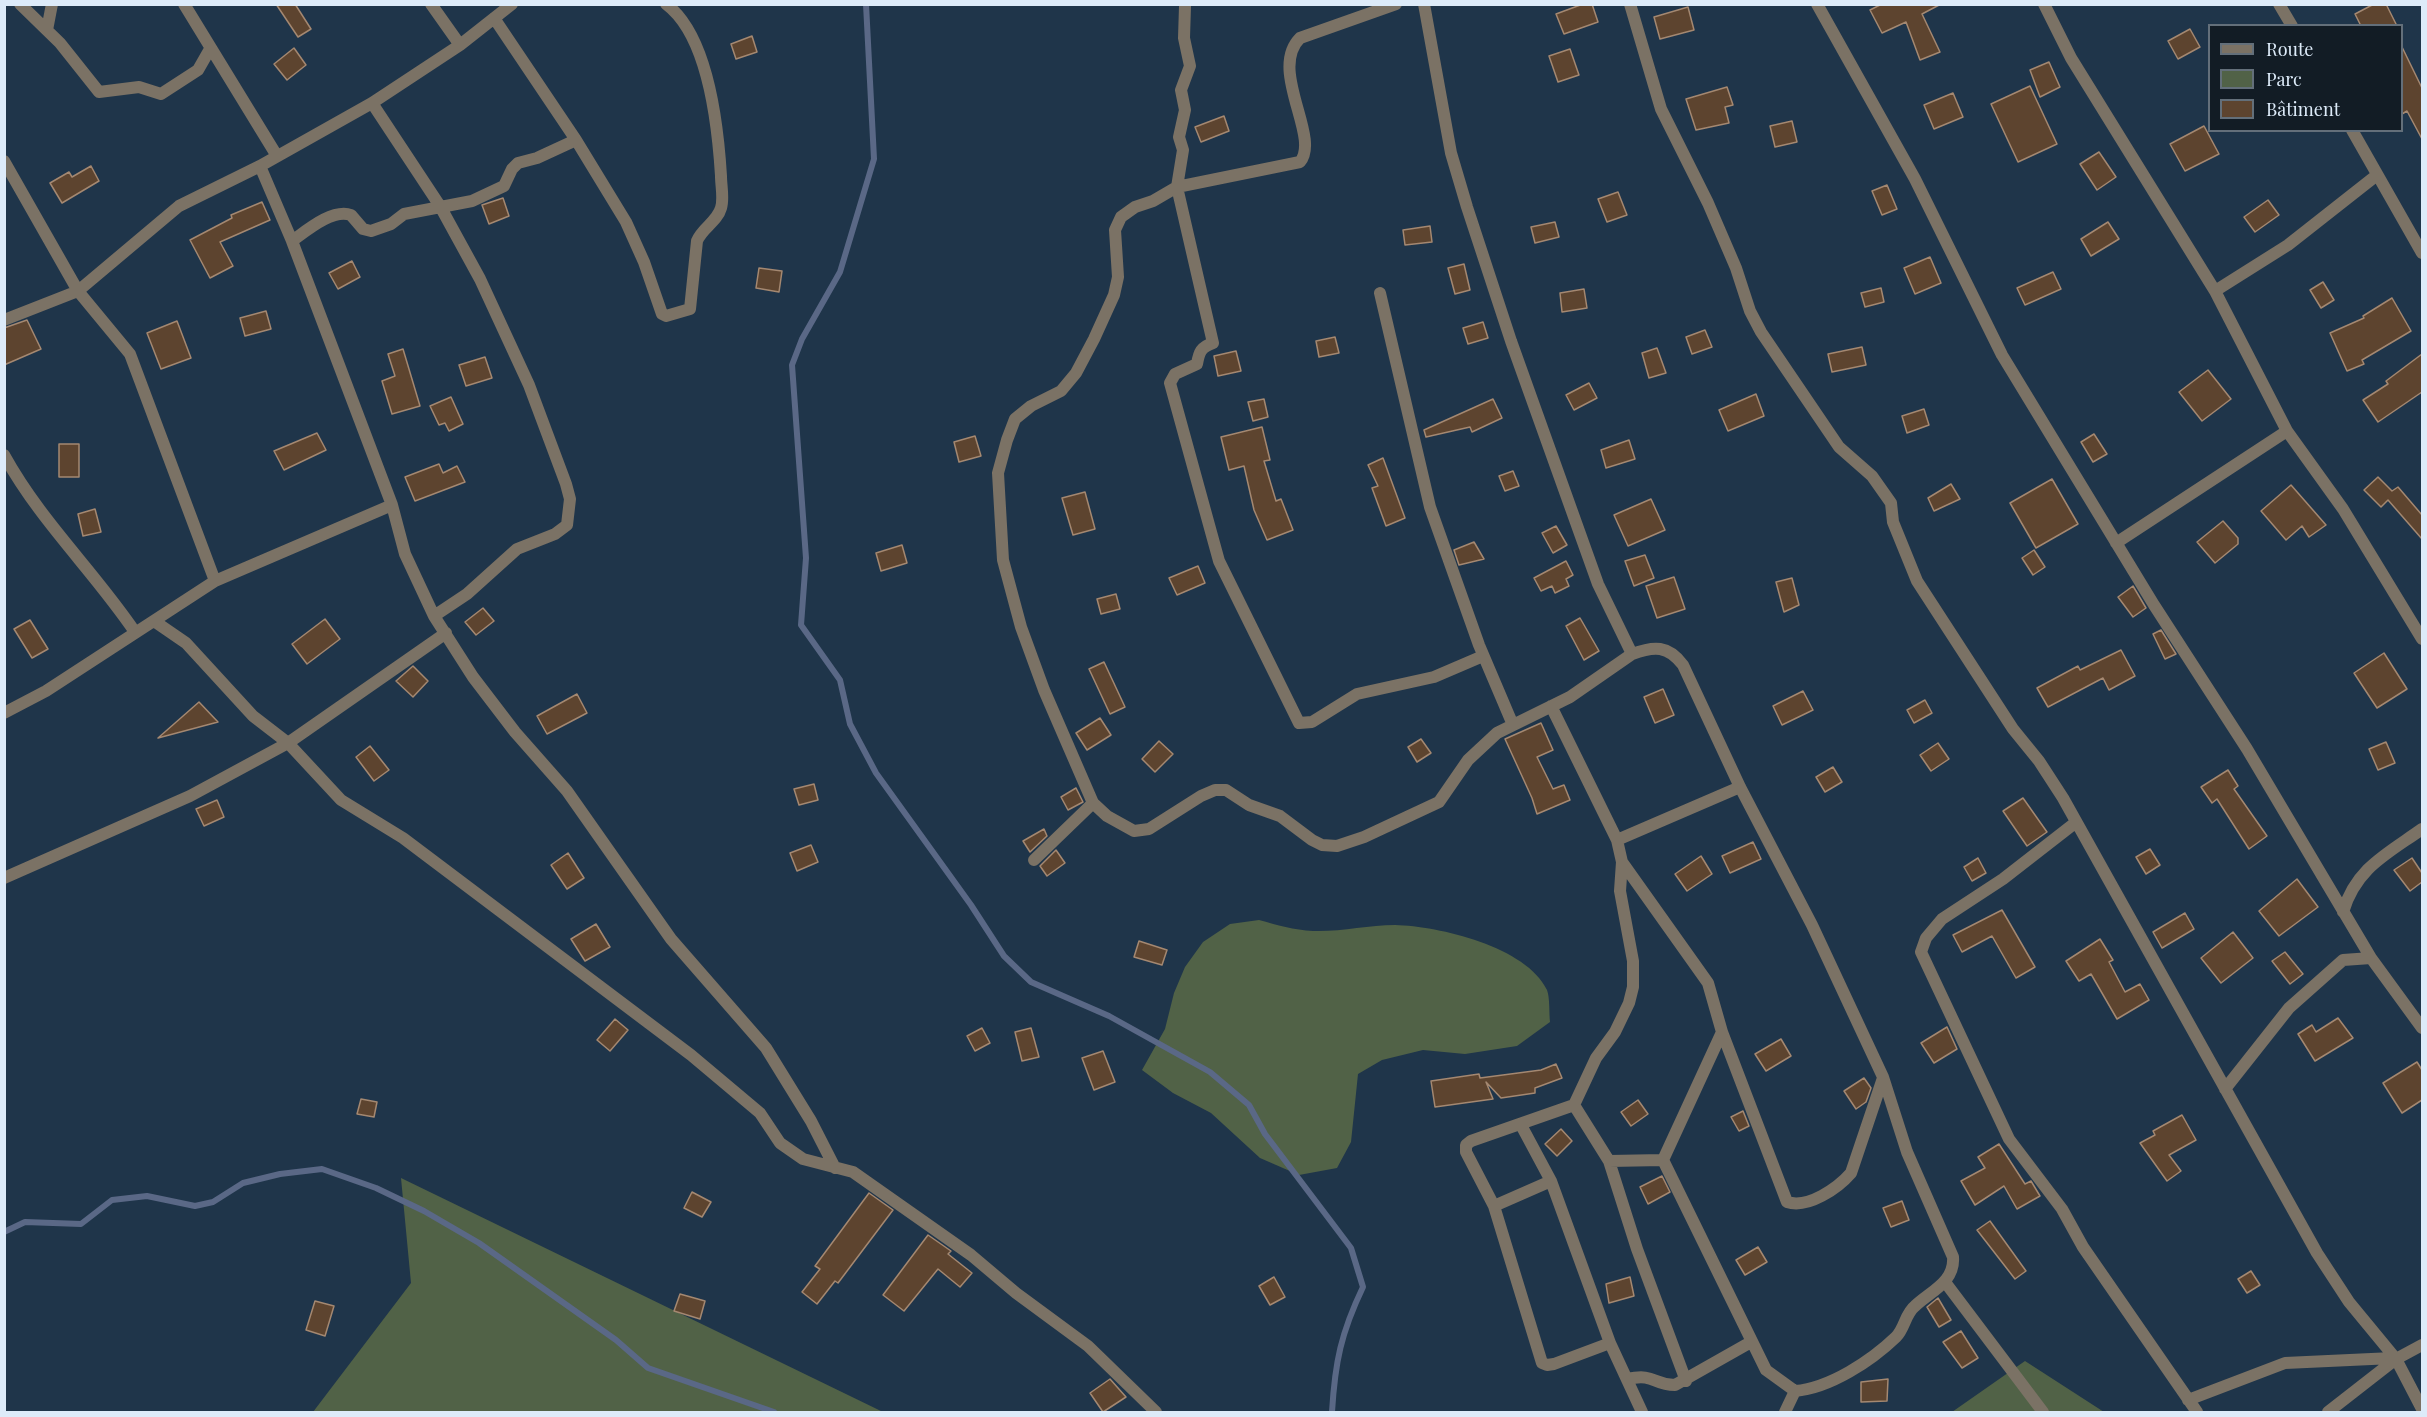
<!DOCTYPE html>
<meta charset="utf-8">
<style>
body{margin:0}
#map{position:relative;width:2427px;height:1417px;overflow:hidden;background:#1f354a;font-family:"Playfair Display",serif}
canvas{display:block}
.frame{position:absolute;inset:0;border:6px solid #ddebf9;pointer-events:none}
.legend{position:absolute;left:2208px;top:24px;width:195px;height:108px;box-sizing:border-box;background:#121c25;border:2px solid #636f7a;margin:0;padding:8px 10px;list-style:none;font-size:18px;color:#ddebf9}
.legend li{display:flex;align-items:center;gap:12px;height:30px}
.legend b{width:30px;border:2px solid #636f7a}
</style>
<div id="map">
<canvas width="2427" height="1417"></canvas>
<div class="frame"></div>
<ul class="legend">
<li><b style="height:8px;background:#7b7265"></b>Route</li>
<li><b style="height:16px;background:#516247"></b>Parc</li>
<li><b style="height:16px;background:#5d442f"></b>Bâtiment</li>
</ul>
</div>
<script>
const c = document.querySelector('canvas').getContext('2d');
c.lineJoin = 'round';
function paint(path, color) {
  c.fillStyle = color;
  c.fill(path, 'evenodd');
}
function strokePath(path, color, width, dash) {
  c.strokeStyle = color;
  c.lineWidth = width;
  c.lineCap = dash ? 'butt' : 'round';
  c.setLineDash(dash || []);
  c.stroke(path);
}
const green = new Path2D(`
 M1259 920C1277 925 1294 930 1313 931 1340 932 1368 925 1395 925 1439 926 1527 947 1547 990 1550 998 1549 1013 1550 1022L1517 1046 1465 1054 1423 1050 1382 1060 1358 1074 1351 1142 1337 1168 1299 1175 1260 1158 1211 1113 1173 1093 1142 1070 1165 1029 1174 993 1185 967 1203 942 1230 924Z
 M401 1178 883 1412H313L411 1283Z
 M2025 1361 2104 1412H1952Z`);
const stream = new Path2D(`
 M866 4 874 159 840 272 802 339 792 365 806 558 801 625 840 680 850 724 876 773 971 905 1004 956 1031 982 1109 1016 1210 1072 1249 1105 1265 1134 1351 1248 1363 1287C1341 1333 1335 1362 1332 1412
 M4 1232 25 1222 81 1224 112 1200 147 1196 195 1206 213 1202 243 1183 280 1174 322 1169 376 1188 424 1211 479 1243 616 1340 648 1368 774 1412`);
const building = new Path2D(`
 M276 4H295L311 29 298 37Z
 M1583 4H1592L1598 22 1564 34 1556 14Z
 M1882 4H1941L1922 14 1940 52 1920 60 1906 22 1882 33 1870 10Z
 M2374 4H2386L2397 26H2361L2355 14Z
 M1688 7 1694 30 1660 39 1654 17Z
 M2190 29 2200 47 2178 59 2168 41Z
 M752 36 757 52 736 59 731 44Z
 M2402 47 2422 88V139L2407 111 2402 114Z
 M294 48 306 65 287 80 274 64Z
 M1570 49 1579 75 1558 82 1549 56Z
 M2049 62 2060 87 2040 97 2030 70Z
 M2030 86 2057 144 2018 162 1991 104Z
 M1727 87 1733 105 1725 107 1729 123 1696 130 1686 99Z
 M1953 93 1963 117 1934 129 1924 105Z
 M1224 116 1229 131 1201 142 1195 127Z
 M1792 121 1797 142 1775 147 1770 126Z
 M2204 126 2219 154 2185 171 2170 144Z
 M2099 152 2116 177 2097 190 2080 164Z
 M91 166 99 181 62 203 50 183 69 172 72 177Z
 M1887 185 1897 209 1882 215 1872 191Z
 M1618 192 1627 215 1607 222 1598 199Z
 M503 198 509 216 489 224 482 205Z
 M2268 200 2279 215 2255 232 2244 217Z
 M262 202 270 220 220 242 233 266 210 278 190 240 232 218 231 215Z
 M1555 222 1559 237 1535 243 1531 227Z
 M2108 222 2119 239 2091 256 2081 239Z
 M1430 226 1432 242 1405 245 1403 230Z
 M1930 257 1941 283 1915 294 1904 268Z
 M352 261 360 277 338 289 329 273Z
 M1464 264 1470 290 1455 294 1448 268Z
 M759 268 782 271 779 292 756 288Z
 M2053 272 2061 289 2025 305 2017 288Z
 M2323 282 2334 300 2321 308 2310 290Z
 M1881 288 1884 302 1865 307 1861 293Z
 M1584 289 1587 308 1562 312 1560 293Z
 M2392 298 2411 331 2362 360 2364 364 2347 371 2330 333 2364 318 2363 316Z
 M266 311 271 329 245 336 240 318Z
 M27 320 41 349 4 365V328Z
 M177 321 191 358 161 369 147 333Z
 M1483 322 1488 338 1468 344 1463 328Z
 M1705 330 1712 347 1692 354 1686 337Z
 M1335 337 1339 353 1319 357 1316 341Z
 M1862 347 1866 365 1832 372 1828 354Z
 M1657 348 1666 373 1649 378 1642 353Z
 M403 349 420 406 392 414 382 381 395 376 388 354Z
 M1236 351 1241 371 1218 376 1214 356Z
 M2422 354V392L2378 422 2363 400 2388 384 2386 381Z
 M485 357 492 378 466 386 459 365Z
 M2208 370 2231 399 2202 421 2179 392Z
 M1589 383 1597 398 1574 410 1566 395Z
 M1756 394 1764 416 1728 431 1719 410Z
 M451 397 463 424 449 431 445 423 439 425 430 406Z
 M1264 399 1268 417 1253 421 1248 402Z
 M1493 399 1502 418 1472 432 1470 427 1426 437 1424 430Z
 M1924 409 1929 425 1907 433 1902 416Z
 M1262 427 1270 460 1264 461 1276 501 1281 499 1293 530 1267 540 1254 510 1244 466 1229 470 1221 437Z
 M317 433 326 450 284 470 274 451Z
 M2094 434 2107 454 2093 462 2081 442Z
 M975 436 981 456 959 462 954 442Z
 M1629 440 1635 459 1606 468 1601 450Z
 M59 444H79V477H59Z
 M1383 458 1405 518 1386 526 1372 488 1378 486 1368 465Z
 M439 464 443 473 457 466 465 482 415 501 405 477Z
 M1513 471 1519 486 1505 491 1499 476Z
 M2378 477 2392 491 2398 487 2422 515V539L2388 500 2381 507 2364 490Z
 M2052 479 2078 524 2036 548 2010 503Z
 M1951 484 1960 499 1934 511 1928 498Z
 M2291 485 2326 525 2309 537 2302 526 2286 540 2261 511Z
 M1085 492 1095 529 1073 535 1062 498Z
 M1651 499 1665 530 1628 546 1614 515Z
 M95 509 101 532 83 536 78 514Z
 M2223 521 2238 538V544L2215 563 2197 542Z
 M1556 526 1567 545 1553 553 1542 533Z
 M1474 542 1484 559 1459 565 1454 550Z
 M902 545 907 563 881 571 876 553Z
 M2034 550 2045 567 2033 575 2022 558Z
 M1645 555 1654 578 1634 586 1625 561Z
 M1566 561 1573 575 1566 579 1569 586 1555 593 1552 586 1541 591 1534 578Z
 M1198 566 1205 583 1177 595 1169 578Z
 M1674 577 1685 609 1657 618 1646 586Z
 M1792 578 1799 605 1784 612 1776 582Z
 M2133 586 2146 608 2133 617 2118 597Z
 M1116 594 1120 609 1101 614 1097 599Z
 M483 608 494 621 476 635 465 622Z
 M1580 618 1599 651 1584 660 1566 626Z
 M325 619 340 639 307 664 292 644Z
 M30 620 48 649 32 658 14 629Z
 M2161 630 2176 654 2165 659 2153 634Z
 M2121 650 2135 676 2109 690 2103 678 2048 707 2037 688 2078 666 2080 670Z
 M2384 653 2407 689 2377 708 2354 673Z
 M1104 662 1125 707 1110 714 1089 669Z
 M413 666 428 681 413 697 396 681Z
 M1663 689 1674 715 1655 723 1644 697Z
 M1803 691 1813 710 1782 725 1773 706Z
 M577 694 587 713 547 734 537 716Z
 M1925 700 1932 713 1914 723 1907 710Z
 M199 702 218 722 158 738Z
 M1100 718 1111 735 1087 750 1076 733Z
 M1541 723 1553 750 1537 757 1553 789 1564 785 1570 800 1537 814 1532 798 1505 739Z
 M1421 739 1431 753 1417 762 1408 747Z
 M1159 741 1173 754 1155 772 1142 759Z
 M2386 742 2395 763 2378 770 2369 749Z
 M1938 743 1949 759 1931 771 1920 755Z
 M370 746 389 770 374 781 356 757Z
 M1833 767 1842 782 1825 792 1816 777Z
 M2228 770 2238 786 2234 789 2267 836 2249 849 2217 799 2212 803 2201 787Z
 M814 784 818 800 799 805 794 789Z
 M1076 788 1083 802 1068 810 1061 797Z
 M2023 798 2047 832 2027 846 2003 811Z
 M217 800 224 817 204 826 196 809Z
 M1044 829 1047 836 1030 852 1023 841Z
 M1753 842 1761 859 1730 873 1722 856Z
 M811 845 818 862 797 871 790 853Z
 M2150 849 2160 865 2146 874 2136 857Z
 M1056 850 1065 863 1047 876 1040 866Z
 M568 853 584 878 567 889 551 865Z
 M1701 856 1712 874 1687 891 1675 874Z
 M1978 858 1986 873 1972 881 1964 867Z
 M2412 858 2422 873V882L2410 891 2394 870Z
 M2297 879 2318 907 2279 936 2259 911Z
 M2002 910 2035 967 2016 978 1992 936 1962 952 1953 935Z
 M2185 913 2194 929 2162 948 2153 932Z
 M596 924 610 947 585 961 571 939Z
 M2233 932 2253 958 2221 983 2201 958Z
 M2100 939 2113 960 2109 962 2125 992 2140 984 2149 1000 2117 1019 2091 974 2079 981 2066 961Z
 M1139 941 1167 950 1162 965 1134 957Z
 M2285 952 2303 974 2290 984 2272 961Z
 M2338 1018 2353 1038 2315 1061 2298 1034 2312 1025 2316 1032Z
 M615 1019 628 1030 610 1051 597 1040Z
 M1947 1027 1957 1049 1934 1063 1921 1043Z
 M982 1028 990 1043 975 1051 967 1036Z
 M1031 1028 1039 1057 1022 1061 1015 1032Z
 M1781 1039 1791 1056 1766 1071 1755 1054Z
 M1103 1051 1115 1082 1094 1090 1082 1058Z
 M2417 1062 2422 1070V1100L2402 1113 2383 1083Z
 M1556 1064 1562 1078 1535 1088V1093L1501 1098 1486 1082 1493 1099 1435 1107 1431 1081 1479 1074 1480 1078 1541 1070Z
 M1864 1078 1871 1088 1866 1102 1856 1109 1844 1091Z
 M361 1099 377 1102 374 1117 357 1114Z
 M1638 1100 1648 1114 1631 1126 1621 1112Z
 M1743 1111 1749 1126 1739 1131 1731 1117Z
 M2182 1115 2196 1140 2169 1155 2181 1171 2167 1181 2140 1143 2155 1135 2153 1131Z
 M1561 1129 1572 1141 1557 1156 1545 1144Z
 M1999 1144 2025 1184 2031 1181 2040 1196 2017 1209 2004 1186 1975 1205 1961 1181 1985 1168 1978 1157Z
 M1662 1176 1670 1192 1648 1204 1640 1187Z
 M692 1192 711 1202 702 1217 684 1208Z
 M869 1193 893 1210 838 1283 835 1281 817 1304 802 1292 820 1269 815 1266Z
 M1902 1201 1909 1220 1891 1227 1883 1208Z
 M1990 1221 2026 1271 2015 1279 1977 1230Z
 M928 1235 951 1251 948 1254 972 1273 960 1287 938 1269 904 1311 883 1295Z
 M1758 1247 1767 1262 1745 1275 1736 1260Z
 M2251 1271 2260 1285 2247 1293 2238 1279Z
 M1274 1277 1285 1297 1270 1305 1259 1286Z
 M1630 1277 1634 1296 1609 1303 1606 1284Z
 M680 1294 705 1301 700 1319 674 1311Z
 M1938 1298 1951 1320 1939 1327 1927 1307Z
 M315 1301 334 1306 325 1336 306 1330Z
 M1961 1331 1978 1358 1962 1368 1943 1342Z
 M1110 1379 1126 1397 1103 1412 1090 1393Z
 M1888 1379 1887 1401 1861 1402V1382Z`);
const minor = new Path2D(`
 M20 4 60 43 99 92 139 87 161 94 198 70 210 49
 M184 4 277 156
 M431 4 460 45
 M1396 4 1300 38C1268 70 1321 137 1300 162L1177 187 1153 201 1135 207 1121 217 1115 230 1118 277 1114 295 1094 339 1076 373 1061 391 1031 406 1015 419 1007 440 998 473 1003 560 1021 627 1044 690 1093 803 1107 816 1134 831 1149 829 1201 796 1215 790H1226L1249 805 1280 816 1312 840 1322 845 1337 846 1364 837 1439 802 1468 760 1497 733 1570 697 1632 654
 M1424 4 1451 153 1467 207 1511 341 1598 584 1632 654C1654 646 1668 645 1683 665L1740 787 1812 925 1883 1077 1907 1152 1953 1257C1955 1282 1931 1291 1915 1306 1905 1314 1905 1328 1896 1337 1871 1361 1830 1388 1795 1391L1766 1370 1663 1160 1722 1032
 M1630 4 1661 109 1708 203 1736 268 1750 311 1761 332 1839 447 1872 476 1891 503 1893 522 1917 581 2013 729 2039 761 2063 798 2317 1253 2349 1302 2396 1359 2422 1409
 M1817 4 1915 179 2002 355 2154 605 2247 749 2371 958 2422 1028
 M2044 4 2071 58 2215 291 2287 431 2343 509 2422 639
 M2279 4 2292 26
 M1185 6 1184 38 1190 66 1181 90 1185 110 1179 137 1183 150 1177 187 1213 343C1201 347 1199 352 1197 364L1175 374 1170 383 1219 561 1299 723 1312 722 1357 694 1434 677 1483 656
 M494 18 576 140 626 222 644 262 662 314 666 316 690 309 697 241C702 228 717 222 721 208 724 199 721 186 721 176 718 127 709 36 666 4
 M47 30 52 4
 M372 103 440 206 480 279 529 385 566 484 570 499 567 525 555 534 517 549 467 594 434 616
 M2352 130 2422 253
 M4 161 78 291 130 354 215 581
 M260 166 292 241 392 505 405 554 434 616 473 677 515 732 567 791 671 939 766 1048 811 1121 835 1168
 M292 241C306 231 333 208 351 215L363 229 371 231 391 224 404 214 472 201 504 186 512 169 518 163 537 158 576 140
 M2215 291 2288 245 2377 175
 M1380 293 1430 507 1479 645 1513 725
 M4 320 78 291 179 206 260 166 372 103 460 45 512 4
 M4 455C41 522 93 570 135 632
 M2116 543 2287 431
 M154 621 186 643 253 716 288 743 341 800 403 838 691 1055 760 1113 780 1143 803 1159 853 1172 971 1255 1016 1293 1088 1346 1156 1412
 M1551 706 1617 840 1740 787
 M4 713 46 691 215 581 392 505
 M2075 823 2003 879 1942 919 1926 938 1921 952 2009 1139 2062 1209 2083 1247 2197 1412
 M1617 840 1622 862 1708 983 1722 1032 1787 1202C1808 1209 1838 1188 1851 1173L1883 1078
 M1034 860 1093 803
 M4 878 190 796 288 743 446 633
 M2343 912C2356 868 2387 854 2422 829
 M2225 1089 2289 1008 2343 960 2371 958
 M1574 1105 1471 1141 1466 1145V1152L1494 1206 1542 1363 1547 1365 1554 1364 1610 1343
 M1574 1105 1609 1161 1637 1249 1686 1381
 M1574 1105 1596 1058 1615 1032 1629 1003 1633 987V961L1620 891 1622 862
 M1521 1125 1551 1181 1610 1343 1642 1412
 M1609 1161 1663 1160
 M1494 1206 1551 1181
 M1945 1282 2043 1412
 M1627 1379C1656 1373 1652 1385 1675 1385L1751 1342
 M2188 1400 2285 1363 2393 1358
 M1785 1412 1795 1391
 M2328 1412 2396 1359 2422 1345`);
paint(green, '#516247');
strokePath(stream, '#5a6886', 6);
paint(building, '#5d442f');
strokePath(building, '#a48871', 1.5);
strokePath(minor, '#7b7265', 12);
</script>
